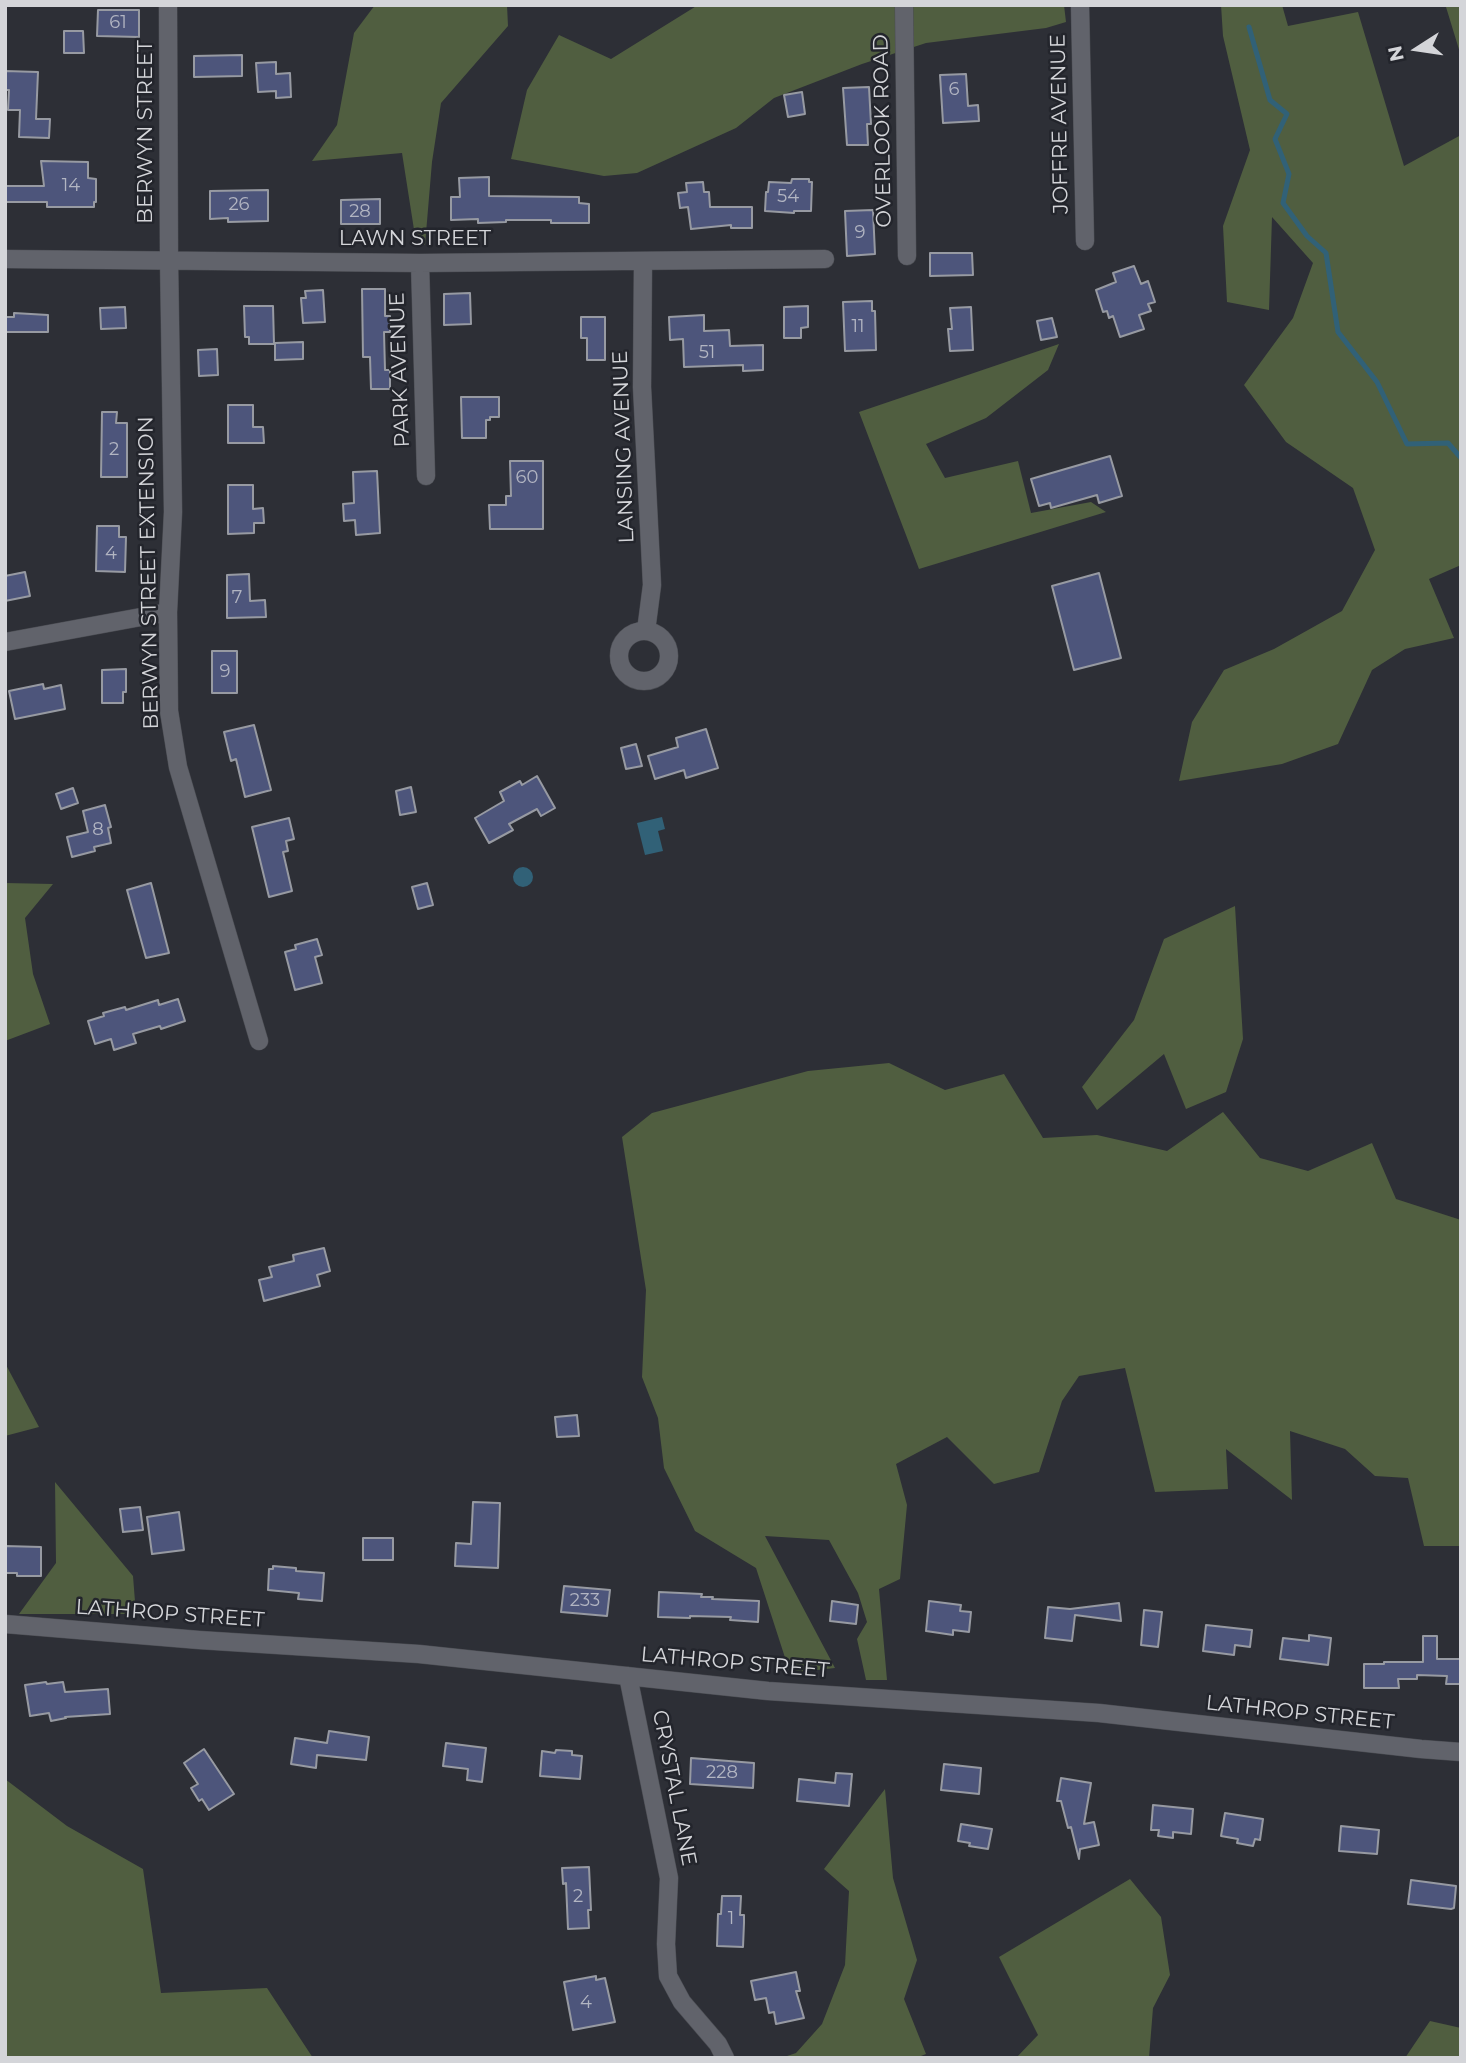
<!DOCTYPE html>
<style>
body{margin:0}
#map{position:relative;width:1466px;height:2063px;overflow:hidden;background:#2d2f36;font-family:Montserrat,sans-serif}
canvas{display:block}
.frame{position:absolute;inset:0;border:7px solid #d4d5d9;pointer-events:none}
.north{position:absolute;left:1382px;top:14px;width:70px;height:70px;-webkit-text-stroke:5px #23252c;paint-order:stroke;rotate:258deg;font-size:19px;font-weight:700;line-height:28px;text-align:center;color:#d4d5d9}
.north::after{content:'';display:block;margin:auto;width:24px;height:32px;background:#d4d5d9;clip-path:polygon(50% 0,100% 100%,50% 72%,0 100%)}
</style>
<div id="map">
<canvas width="1466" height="2063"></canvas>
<div class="frame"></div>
<div class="north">N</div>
</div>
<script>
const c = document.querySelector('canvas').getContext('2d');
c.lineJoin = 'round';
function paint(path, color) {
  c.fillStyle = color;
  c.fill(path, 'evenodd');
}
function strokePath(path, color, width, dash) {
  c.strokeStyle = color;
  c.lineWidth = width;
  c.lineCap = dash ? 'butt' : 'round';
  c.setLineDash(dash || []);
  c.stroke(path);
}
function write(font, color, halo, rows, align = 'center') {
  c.font = font + ' Montserrat,sans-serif';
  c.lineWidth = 5;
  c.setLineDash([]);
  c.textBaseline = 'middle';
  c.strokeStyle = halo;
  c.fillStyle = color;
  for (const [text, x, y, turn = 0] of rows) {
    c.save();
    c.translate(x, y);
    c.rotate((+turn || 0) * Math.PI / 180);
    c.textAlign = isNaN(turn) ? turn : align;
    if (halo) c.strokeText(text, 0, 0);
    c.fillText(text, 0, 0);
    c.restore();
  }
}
const green = new Path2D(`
 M375 5H507L508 26 441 103 432 162 425 245 415 236 402 153 312 161 337 125 354 33Z
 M698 5H1064L1066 22 1046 28 926 43 862 64 774 98 736 128 637 173 604 176 511 159 527 90 559 35 611 59Z
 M1221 5H1282L1288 26 1358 12 1404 166 1461 135V565L1429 579 1454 638 1405 649 1372 670 1338 744 1282 764 1179 781 1192 722 1224 670 1274 649 1342 611 1375 550 1353 488 1286 442 1244 385 1293 318 1313 263 1272 217 1269 310 1227 302 1223 226 1250 150 1223 36Z
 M1446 5H1461V56L1446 7Z
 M1059 344 1048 370 986 418 926 444 945 478 1018 461 1031 513 1091 502 1106 512 919 569 859 412Z
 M5 883 53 884 25 918 33 974 50 1024 5 1041Z
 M1235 906 1243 1039 1226 1092 1186 1109 1164 1054 1097 1110 1082 1087 1134 1020 1164 939Z
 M889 1063 945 1090 1004 1074 1043 1138 1097 1135 1167 1151 1223 1112 1260 1158 1308 1171 1372 1143 1396 1199 1461 1220V1546H1424L1408 1478 1375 1476 1345 1449 1290 1431 1292 1500 1226 1449 1228 1489 1155 1492 1125 1368 1079 1376 1062 1401 1039 1472 994 1484 947 1437 896 1464 907 1505 900 1579 879 1589 887 1680H866L857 1639 867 1622 858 1593 829 1540 765 1536 835 1668 790 1673 756 1568 695 1531 664 1468 658 1418 642 1377 646 1290 622 1137 652 1113 808 1071Z
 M5 1363 39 1427 5 1436Z
 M55 1482 133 1576 136 1614H19L56 1563Z
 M5 1779 67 1826 143 1869 161 1993 267 1988 313 2058H5Z
 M885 1789 893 1878 917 1960 904 1999 926 2054 916 2058H781L796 2053 822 2024 845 1965 849 1891 824 1869Z
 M1130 1879 1161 1917 1170 1975 1153 2008 1149 2058H1016L1038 2035 999 1957Z
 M1430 2021 1461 2028V2058H1405Z`);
const water = new Path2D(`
 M662 817 665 829 658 831 663 851 645 855 637 823Z
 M513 877a10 10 0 1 1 20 0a10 10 0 1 1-20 0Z`);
const stream = new Path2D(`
 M1249 27 1270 100 1287 114 1275 139 1289 174 1283 203 1307 236 1326 253 1338 332 1377 382 1407 444 1448 443 1461 458`);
const building = new Path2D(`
 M98 10H139V37L97 36Z
 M64 31H83L84 53H64Z
 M242 55V76L194 77V56Z
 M276 62V74L290 73 291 97 276 98V91L258 92 256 63Z
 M5 71 38 72 36 119H50L49 138 19 137 20 110H8L9 90H5Z
 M966 74 968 106 978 105 979 121 943 123 940 75Z
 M869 87 871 124H867L868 145H847L843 88Z
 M802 92 805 114 788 117 784 95Z
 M41 161 88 162V178L96 179V202H94V207H47V202H5V186H44Z
 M489 177V196L579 197V203L589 204V223H551V220H506V222L478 223V219L451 220V197H460L459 178Z
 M792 179H809V182H812L811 211H794V213L765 211 766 192H768L769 182 791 183Z
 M703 182 704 192H709L710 207H752V228H731V225L691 229 688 207 680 208 678 193 687 192 686 183Z
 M268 190V221L228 222V218L210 219V191Z
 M380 199V224H341V200Z
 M873 210 875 254 847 256 845 211Z
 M930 253H972L973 275 930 276Z
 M1134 266 1141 284 1148 281 1155 302 1148 304 1151 311 1139 315 1144 329 1120 337 1113 316 1109 318 1107 311 1103 312 1096 290 1116 282 1113 273Z
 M362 289H385V316H390V332H384L385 370H390V389H371L370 357H363Z
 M323 290 325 322 303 323 301 298H306L305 291Z
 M470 293 471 324 444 325V294Z
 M872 301V311H875L876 350 845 351 843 302Z
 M244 306H273L274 344H249V337H245Z
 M808 306V327L801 328V338H784V307Z
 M125 307 126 328 101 329 100 308Z
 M971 307 973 350 950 351 948 329H952L950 308Z
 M14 313 48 315V332H5V317H14Z
 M704 315V331L729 330 730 346 763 345V370L743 371V365L684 367 683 339 670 340 669 317Z
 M581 317H605V360H587V338H581Z
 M1052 318 1057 337 1041 340 1037 321Z
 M303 342V359L275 360V343Z
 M217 349 218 375 199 376 198 350Z
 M461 397H499V417H490V420H486V438H462Z
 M228 405H253V427H263L264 443H228Z
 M102 412H117L116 423H127V477H101Z
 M1110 456 1122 496 1099 503 1097 495 1051 508 1050 503 1039 506 1031 479Z
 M510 461H543V529H490L489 505H506V496H511Z
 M377 471 380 533 356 535 355 520 344 521 343 504 354 503 353 472Z
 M228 485H253V509L263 508 264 523H254V533L228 534Z
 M97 526H119V537H126L125 572 96 571Z
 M25 572 30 596 5 601V576Z
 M1099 573 1121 658 1074 670 1052 586Z
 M249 574 250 601 265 600 266 617 227 618V575Z
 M212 651H237V693H212Z
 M126 669V692H123V703H102V670Z
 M43 684 44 689 61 685 65 709 15 719 9 691Z
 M254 725 271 790 245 797 236 759 231 761 224 732Z
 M706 729 718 768 686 778 684 770 655 779 648 756 678 747 676 738Z
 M636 744 642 766 626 769 621 748Z
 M537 776 555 808 541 816 537 809 509 824 513 830 489 843 475 818 504 801 500 792 520 781 522 785Z
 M411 787 416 812 400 815 396 791Z
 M73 788 78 803 61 809 56 794Z
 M105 805 111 827 108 828 111 843 94 847 95 851 72 857 67 837 88 832 83 811Z
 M289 818 294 839 286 841 288 851 283 852 292 891 269 897 252 827Z
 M151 883 169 953 146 958 127 890Z
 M427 883 433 905 418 909 412 887Z
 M317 939 322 955 315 957 322 983 295 990 285 952 296 949 295 945Z
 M178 999 185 1021 161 1029 160 1026 133 1034 136 1043 114 1050 111 1039 95 1044 88 1021 104 1016 103 1013 125 1007 126 1010 158 1000 159 1005Z
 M324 1248 330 1271 317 1275 320 1286 264 1301 259 1280 272 1277 269 1267 294 1261 293 1255Z
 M577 1415 579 1436 557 1437 555 1417Z
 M473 1502 500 1503 498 1568 455 1566 456 1543 471 1544Z
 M140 1507 143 1530 123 1532 120 1509Z
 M179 1512 184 1550 152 1554 147 1517Z
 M363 1538H393V1560H363Z
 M5 1546 41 1547V1576H17V1573H5Z
 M273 1566 296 1568V1571L324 1573 322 1601 298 1599 299 1593 268 1590 269 1569H273Z
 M564 1586 610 1590 607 1616 561 1612Z
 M659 1592 702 1594 701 1597H713L712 1599 759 1601 758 1622 730 1620 731 1617 690 1616V1618L658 1617Z
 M832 1601 858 1605 856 1624 830 1621Z
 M929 1601 961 1605 960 1611 971 1612 969 1632 953 1630V1635L926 1631Z
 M1119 1603 1121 1621 1075 1615 1072 1641 1045 1638 1048 1607 1070 1609Z
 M1144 1610 1162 1612 1158 1647 1141 1645Z
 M1206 1625 1252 1630 1250 1647 1235 1645 1234 1655 1203 1651Z
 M1309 1635 1331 1638 1328 1665 1280 1659 1283 1638 1309 1641Z
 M1423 1636H1437V1659H1461V1684H1446L1447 1676 1417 1675V1679H1398L1399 1688H1364V1664H1384V1662H1423Z
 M46 1682 47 1684 63 1682 65 1692 108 1689 110 1714 65 1717 66 1718 51 1721 49 1713 30 1716 25 1685Z
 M329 1731 369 1737 366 1760 317 1755 316 1768 291 1764 295 1738 327 1743Z
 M446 1743 486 1748 482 1782 467 1780 468 1769 443 1766Z
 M204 1749 234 1794 209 1810 202 1799 199 1801 191 1788 198 1784 184 1763Z
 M556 1750 572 1751V1755L582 1756 580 1779 540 1776 542 1751 555 1753Z
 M691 1758 754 1763 753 1788 690 1784Z
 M944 1764 981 1768 979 1794 941 1790Z
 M836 1773 852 1774 849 1806 797 1801 799 1779 835 1783Z
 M1061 1778 1091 1783 1084 1824 1094 1822 1099 1845 1080 1849 1079 1859 1071 1827 1068 1828 1061 1801H1057Z
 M1153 1805 1193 1809 1191 1834 1173 1832V1838L1158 1836 1159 1830H1151Z
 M1225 1813 1263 1819 1260 1840 1255 1839 1253 1846 1237 1843 1238 1839 1221 1836Z
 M961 1824 992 1829 988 1849 969 1846 970 1843 958 1841Z
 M1341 1826 1379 1830 1377 1854 1339 1851Z
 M589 1867 591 1910H588L589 1928 568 1929 566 1883 563 1884 562 1868Z
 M1411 1880 1456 1886 1454 1908 1451 1909 1408 1904Z
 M722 1896H741L740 1915H744V1923L743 1947 717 1946 718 1914H721Z
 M796 1972 800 1991H796L804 2018 776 2024 774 2012 769 2013 766 1998 755 2000 751 1981Z
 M596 1976V1980L605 1978 615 2022 573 2030 564 1982Z`);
const minor = new Path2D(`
 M168 5 169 259 173 512 168 612 169 711 178 767 259 1041
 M904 5 907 256
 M1080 5 1085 241
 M5 259 420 263 825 259
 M643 262 642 387 652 585 646 631
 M420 263 426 476
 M619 656a25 25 0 1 1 50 0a25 25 0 1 1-50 0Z
 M5 642 168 612
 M5 1624 199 1640 419 1654 768 1691 1099 1713 1421 1749 1461 1752
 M628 1676 669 1878 666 1944 668 1976 682 2002 718 2044 725 2058`);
const numberNames = [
 ["61",118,23],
 ["6",954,90],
 ["14",71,186],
 ["54",788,197],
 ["26",239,205],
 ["28",360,212],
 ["9",860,233],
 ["11",858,327],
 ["51",707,353],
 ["2",114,450],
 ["60",527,478],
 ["4",111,554],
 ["7",237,598],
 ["9",225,672],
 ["8",98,830],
 ["233",585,1601],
 ["228",722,1773],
 ["2",578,1897],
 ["1",731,1919],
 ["4",586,2003]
];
const streetNames = [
 ["JOFFRE AVENUE",1060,124,-91],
 ["OVERLOOK ROAD",883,131,-91],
 ["BERWYN STREET",146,132,-90],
 ["LAWN STREET",415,239],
 ["PARK AVENUE",400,370,-92],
 ["LANSING AVENUE",624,447,-92],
 ["BERWYN STREET EXTENSION",149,573,-91],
 ["LATHROP STREET",170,1614,4],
 ["LATHROP STREET",735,1663,5],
 ["LATHROP STREET",1300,1713,6],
 ["CRYSTAL LANE",674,1788,79]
];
paint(green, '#505e40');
paint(water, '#316177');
strokePath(stream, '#316177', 5);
paint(building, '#4d557b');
strokePath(building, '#979aa2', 2);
strokePath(minor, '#4a4c52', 19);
strokePath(minor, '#61636b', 18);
write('18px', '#b2b5c2', null, numberNames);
write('21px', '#d4d5d9', '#23252c', streetNames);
</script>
